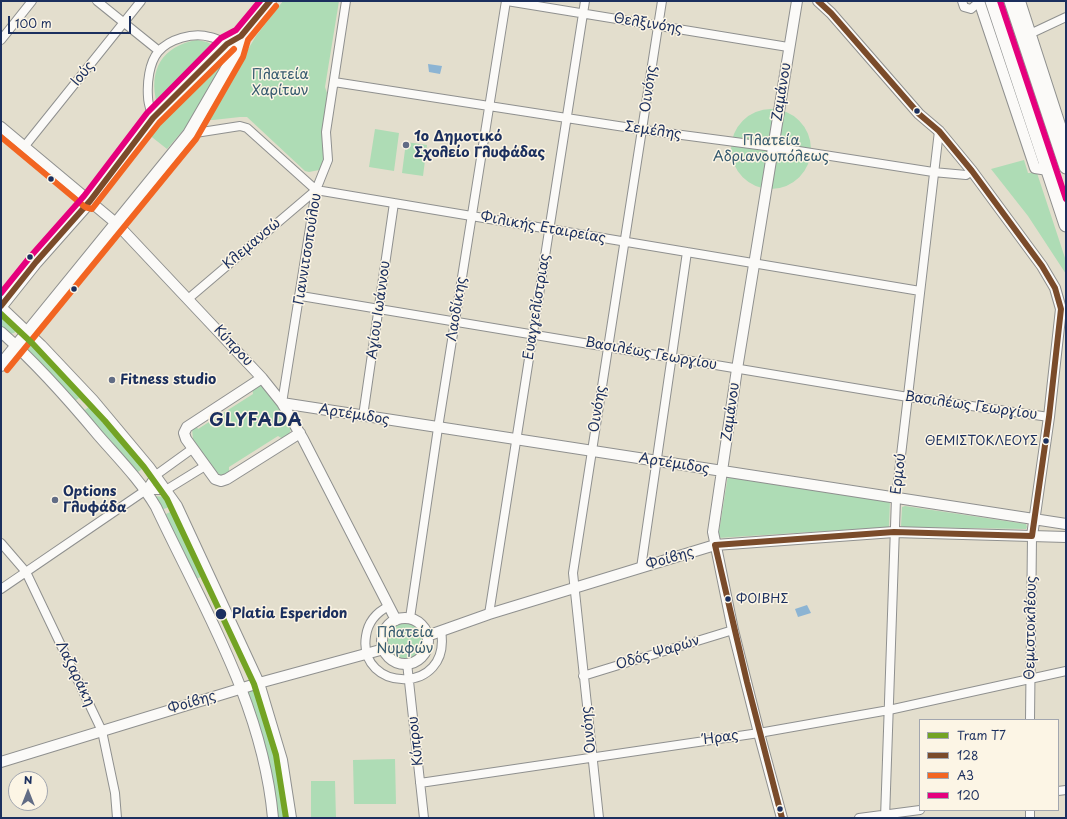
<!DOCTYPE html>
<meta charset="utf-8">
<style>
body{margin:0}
#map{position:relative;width:1067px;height:819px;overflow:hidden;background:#e3decd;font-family:"Playpen Sans",sans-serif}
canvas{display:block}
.frame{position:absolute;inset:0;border:2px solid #1b2f5e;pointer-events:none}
.legend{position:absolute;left:919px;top:719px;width:140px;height:92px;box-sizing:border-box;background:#fcf5e5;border:1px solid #a2a6af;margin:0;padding:5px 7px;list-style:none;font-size:12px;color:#1b2f5e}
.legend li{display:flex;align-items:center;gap:8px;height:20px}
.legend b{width:20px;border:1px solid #a2a6af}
.north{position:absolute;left:8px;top:771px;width:40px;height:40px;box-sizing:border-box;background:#fcf5e5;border:1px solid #a2a6af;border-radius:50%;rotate:0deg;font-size:11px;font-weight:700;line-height:16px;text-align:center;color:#1b2f5e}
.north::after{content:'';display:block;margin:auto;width:14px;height:18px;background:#616c85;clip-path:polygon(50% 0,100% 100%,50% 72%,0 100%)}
.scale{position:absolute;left:8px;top:16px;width:123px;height:18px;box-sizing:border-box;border:2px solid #1b2f5e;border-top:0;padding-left:5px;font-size:12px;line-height:14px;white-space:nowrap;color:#1b2f5e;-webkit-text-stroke:3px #fcf5e5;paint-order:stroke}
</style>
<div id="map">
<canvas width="1067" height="819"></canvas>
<div class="frame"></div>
<ul class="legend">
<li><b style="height:5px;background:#73a324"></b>Tram Τ7</li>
<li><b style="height:5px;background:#7a4b2a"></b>128</li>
<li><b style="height:5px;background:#f26522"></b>Α3</li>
<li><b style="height:5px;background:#e5007d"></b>120</li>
</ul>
<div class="north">N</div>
<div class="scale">100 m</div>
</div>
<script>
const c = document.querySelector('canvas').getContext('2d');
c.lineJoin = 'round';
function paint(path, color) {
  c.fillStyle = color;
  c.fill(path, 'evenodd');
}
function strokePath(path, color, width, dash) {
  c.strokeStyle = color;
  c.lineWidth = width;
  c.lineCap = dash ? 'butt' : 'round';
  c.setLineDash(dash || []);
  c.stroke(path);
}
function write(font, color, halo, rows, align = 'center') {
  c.font = font + ' "Playpen Sans",sans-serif';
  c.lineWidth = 3;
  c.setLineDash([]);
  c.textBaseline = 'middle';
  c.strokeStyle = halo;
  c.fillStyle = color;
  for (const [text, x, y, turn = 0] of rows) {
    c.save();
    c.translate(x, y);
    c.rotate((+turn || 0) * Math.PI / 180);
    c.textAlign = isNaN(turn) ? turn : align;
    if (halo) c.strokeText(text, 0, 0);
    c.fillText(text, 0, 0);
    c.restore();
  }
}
const green = new Path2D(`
 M283 1H339L325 87 327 93 322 140C327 151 326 161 319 170L309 172 305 171 247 117H240L213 120H210L209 115 256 36Z
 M197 40 207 42 216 47 157 104C148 70 162 46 197 40Z
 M230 49 232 50 191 121 167 149 148 134Z
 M731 149a40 40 0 1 1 80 0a40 40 0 1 1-80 0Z
 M375 129 399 133 394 171 369 167Z
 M406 142 427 145 423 176 402 173Z
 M1024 160 1028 173H1037L1066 261V274L1028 216 991 169Z
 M5 316 16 326 17 330 14 333 9 334 1 328V320Z
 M34 343 88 400 84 403 79 398 74 402 25 351Z
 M258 384 267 388 292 427 289 434 283 439 278 436 229 467V474L220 475 215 471 193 439 192 429 196 425 198 429 253 394 252 387Z
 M80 404 85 410 91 405 145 467 135 474 77 406Z
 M728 475 890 501 889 527 718 538Z
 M153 496 167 497 172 506 161 510Z
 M905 506 1026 524 1027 527 1026 529 904 527 901 526 902 507Z
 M174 510 205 575 194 580 164 515Z
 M206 578 248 666 245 667 203 580Z
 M387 641a18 18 0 1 1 36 0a18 18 0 1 1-36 0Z
 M257 688 277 753 288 818H276L246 692Z
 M395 759 396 804H354L353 760Z
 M311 781H335L336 818H311Z`);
const forest = new Path2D(`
 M1001 1H1004L1066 192V206Z`);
const water = new Path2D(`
 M428 64 442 66 440 74 429 72Z
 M807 605 811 613 798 617 795 609Z`);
const minor = new Path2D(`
 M97 1 159 51
 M507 1 788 47
 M962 1 964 7 971 9 979 2
 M1021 1 1066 140
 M1032 33 1066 17
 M1 40 32 1
 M334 82 644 130 773 147 933 172 966 175 972 171
 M153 118C151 111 148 104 148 97 147 83 149 63 158 52 169 39 193 32 210 37 216 38 221 41 227 44
 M189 134 240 126 247 128 316 190 920 291
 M24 147 141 1
 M301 296 908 397 1049 417
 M188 299 316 190
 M282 403 316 190 328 160 326 132 346 1
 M363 416 394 203
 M146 490H166L205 466
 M1 543 26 572 102 731 115 793 117 818
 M641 568 687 252
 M1 589 146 490 156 475 192 449
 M389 606C377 612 368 622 366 636 357 693 452 696 441 631
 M489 614 585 1
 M410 618 438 428 506 1
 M407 663 424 818
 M583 676 733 630
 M1030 720 1032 536
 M420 783 759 733 889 710 1066 671
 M1058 791 1066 790
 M1030 810V818
 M599 818 573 573 662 1
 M859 818 920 810
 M885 818 896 498 939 131`);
const tertiary = new Path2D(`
 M818 1 831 13 919 114 939 131 972 171 1042 266 1055 288 1061 309 1049 417 1032 536
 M979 1 1035 168 1048 170
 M1 127 117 224 262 378 282 403 303 439 396 620
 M1 307 41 345 93 400 149 467 177 506 259 683 282 760 291 818
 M1 332C36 363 68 399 98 435 118 458 140 480 156 507 203 607 263 705 273 818
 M262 378 187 427 184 433 186 439 215 479 221 481 227 479 300 433
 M282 403 1066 524
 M382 641a23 23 0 1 1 46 0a23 23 0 1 1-46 0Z
 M427 636 489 614 715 545 894 532 1066 537
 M1 762 259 683 384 649
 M782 818 759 733 733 630 713 532 737 369 797 1`);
const secondary = new Path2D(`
 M1 306 36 262 90 201 153 118 227 44 241 36
 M1 365 189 134 236 53 241 36 270 1`);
const primary = new Path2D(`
 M992 1 1066 225
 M1011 1 1066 167`);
const bus1 = new Path2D(`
 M1 306 36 262 90 201 153 118 227 44 241 36 270 1
 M782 818 747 682 715 545 894 532 1032 536 1049 417 1061 309 1055 288 1042 266 972 171 939 131 919 114 831 13 818 1`);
const bus2 = new Path2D(`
 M1 137 85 207 92 209 159 123 234 49
 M7 370 196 139 243 57 248 40 276 6`);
const bus3 = new Path2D(`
 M1000 1 1066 199
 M1 293 30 257 84 196 147 113 221 38 236 30 260 1`);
const tram1 = new Path2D(`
 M1 314 33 344 105 421 144 467 167 499 254 684 276 755 286 818`);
const markers = [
 [917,111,3.5,"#1b2f5e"],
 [406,145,4,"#616c85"],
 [51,179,3.5,"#1b2f5e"],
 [30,257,3.5,"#1b2f5e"],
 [74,289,3.5,"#1b2f5e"],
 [112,380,4,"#616c85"],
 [1046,441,3.5,"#1b2f5e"],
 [55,500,4,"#616c85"],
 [728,599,3.5,"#1b2f5e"],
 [221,614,6,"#1b2f5e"],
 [780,809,3.5,"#1b2f5e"]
];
const busNames = [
 ["ΘΕΜΙΣΤΟΚΛΕΟΥΣ",1038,441],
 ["ΦΟΙΒΗΣ",736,599,"left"]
];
const streetNames = [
 ["Θελξινόης",648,24,9],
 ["Ιούς",83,74,-51],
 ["Οινόης",649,89,-82],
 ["Ζαμάνου",782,92,-81],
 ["Σεμέλης",653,131,8],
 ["Φιλικής Εταιρείας",543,228,10],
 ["Κλεμανσώ",252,244,-40],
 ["Γιαννιτσοπούλου",308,249,-81],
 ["Ευαγγελίστριας",537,307,-81],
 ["Λαοδίκης",457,309,-81],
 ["Αγίου Ιωάννου",379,310,-82],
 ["Κύπρου",233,346,47],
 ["Βασιλέως Γεωργίου",651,354,10],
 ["Βασιλέως Γεωργίου",971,406,8],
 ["Οινόης",598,409,-81],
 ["Ζαμάνου",731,412,-82],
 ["Αρτέμιδος",354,415,9],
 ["Αρτέμιδος",674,464,9],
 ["Ερμού",899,474,-83],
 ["Φοίβης",670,559,-17],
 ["Θεμιστοκλέους",1031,628,-89],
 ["Οδóς Ψαρών",658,653,-17],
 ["Λαζαράκη",75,674,64],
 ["Φοίβης",192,703,-17],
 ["Οινόης",589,730,-96],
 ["Ήρας",721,738,-8],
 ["Κύπρου",416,741,-96]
];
const parkNames = [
 ["Πλατεία",280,75],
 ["Χαρίτων",280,91],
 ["Πλατεία",771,141],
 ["Αδριανουπόλεως",771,157],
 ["Πλατεία",405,633],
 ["Νυμφών",405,649]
];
const poiNames = [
 ["1ο Δημοτικό",414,137],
 ["Σχολείο Γλυφάδας",414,153],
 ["Fitness studio",120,380],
 ["Options",63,492],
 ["Γλυφάδα",63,508]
];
const stopNames = [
 ["Platia Esperidon",232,614]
];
const districtNames = [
 ["GLYFADA",256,421]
];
paint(green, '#aedcb5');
paint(forest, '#a0cba6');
paint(water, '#8cb4d3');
strokePath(minor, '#8f908f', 10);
strokePath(tertiary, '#8f908f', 12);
strokePath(secondary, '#8f908f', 14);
strokePath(primary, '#8f908f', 15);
strokePath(minor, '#fbfaf8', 8);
strokePath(tertiary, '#fbfaf8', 10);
strokePath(secondary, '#fbfaf8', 12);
strokePath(primary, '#fbfaf8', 13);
strokePath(bus1, '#7a4b2a', 6);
strokePath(bus2, '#f26522', 6);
strokePath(bus3, '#e5007d', 6);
strokePath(tram1, '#73a324', 6);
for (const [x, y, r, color] of markers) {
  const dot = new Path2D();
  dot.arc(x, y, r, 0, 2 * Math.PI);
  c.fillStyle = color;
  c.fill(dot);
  strokePath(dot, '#fcf5e5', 1.5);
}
write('13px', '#1b2f5e', '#fcf5e5', busNames, 'right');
write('14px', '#1b2f5e', '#fcf5e5', streetNames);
write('14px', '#355a6f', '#fcf5e5', parkNames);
write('bold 14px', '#1b2f5e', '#fcf5e5', poiNames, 'left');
write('bold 14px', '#1b2f5e', '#fcf5e5', stopNames, 'left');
c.letterSpacing = '1px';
write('bold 18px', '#1b2f5e', '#fcf5e5', districtNames);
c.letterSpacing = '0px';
</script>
